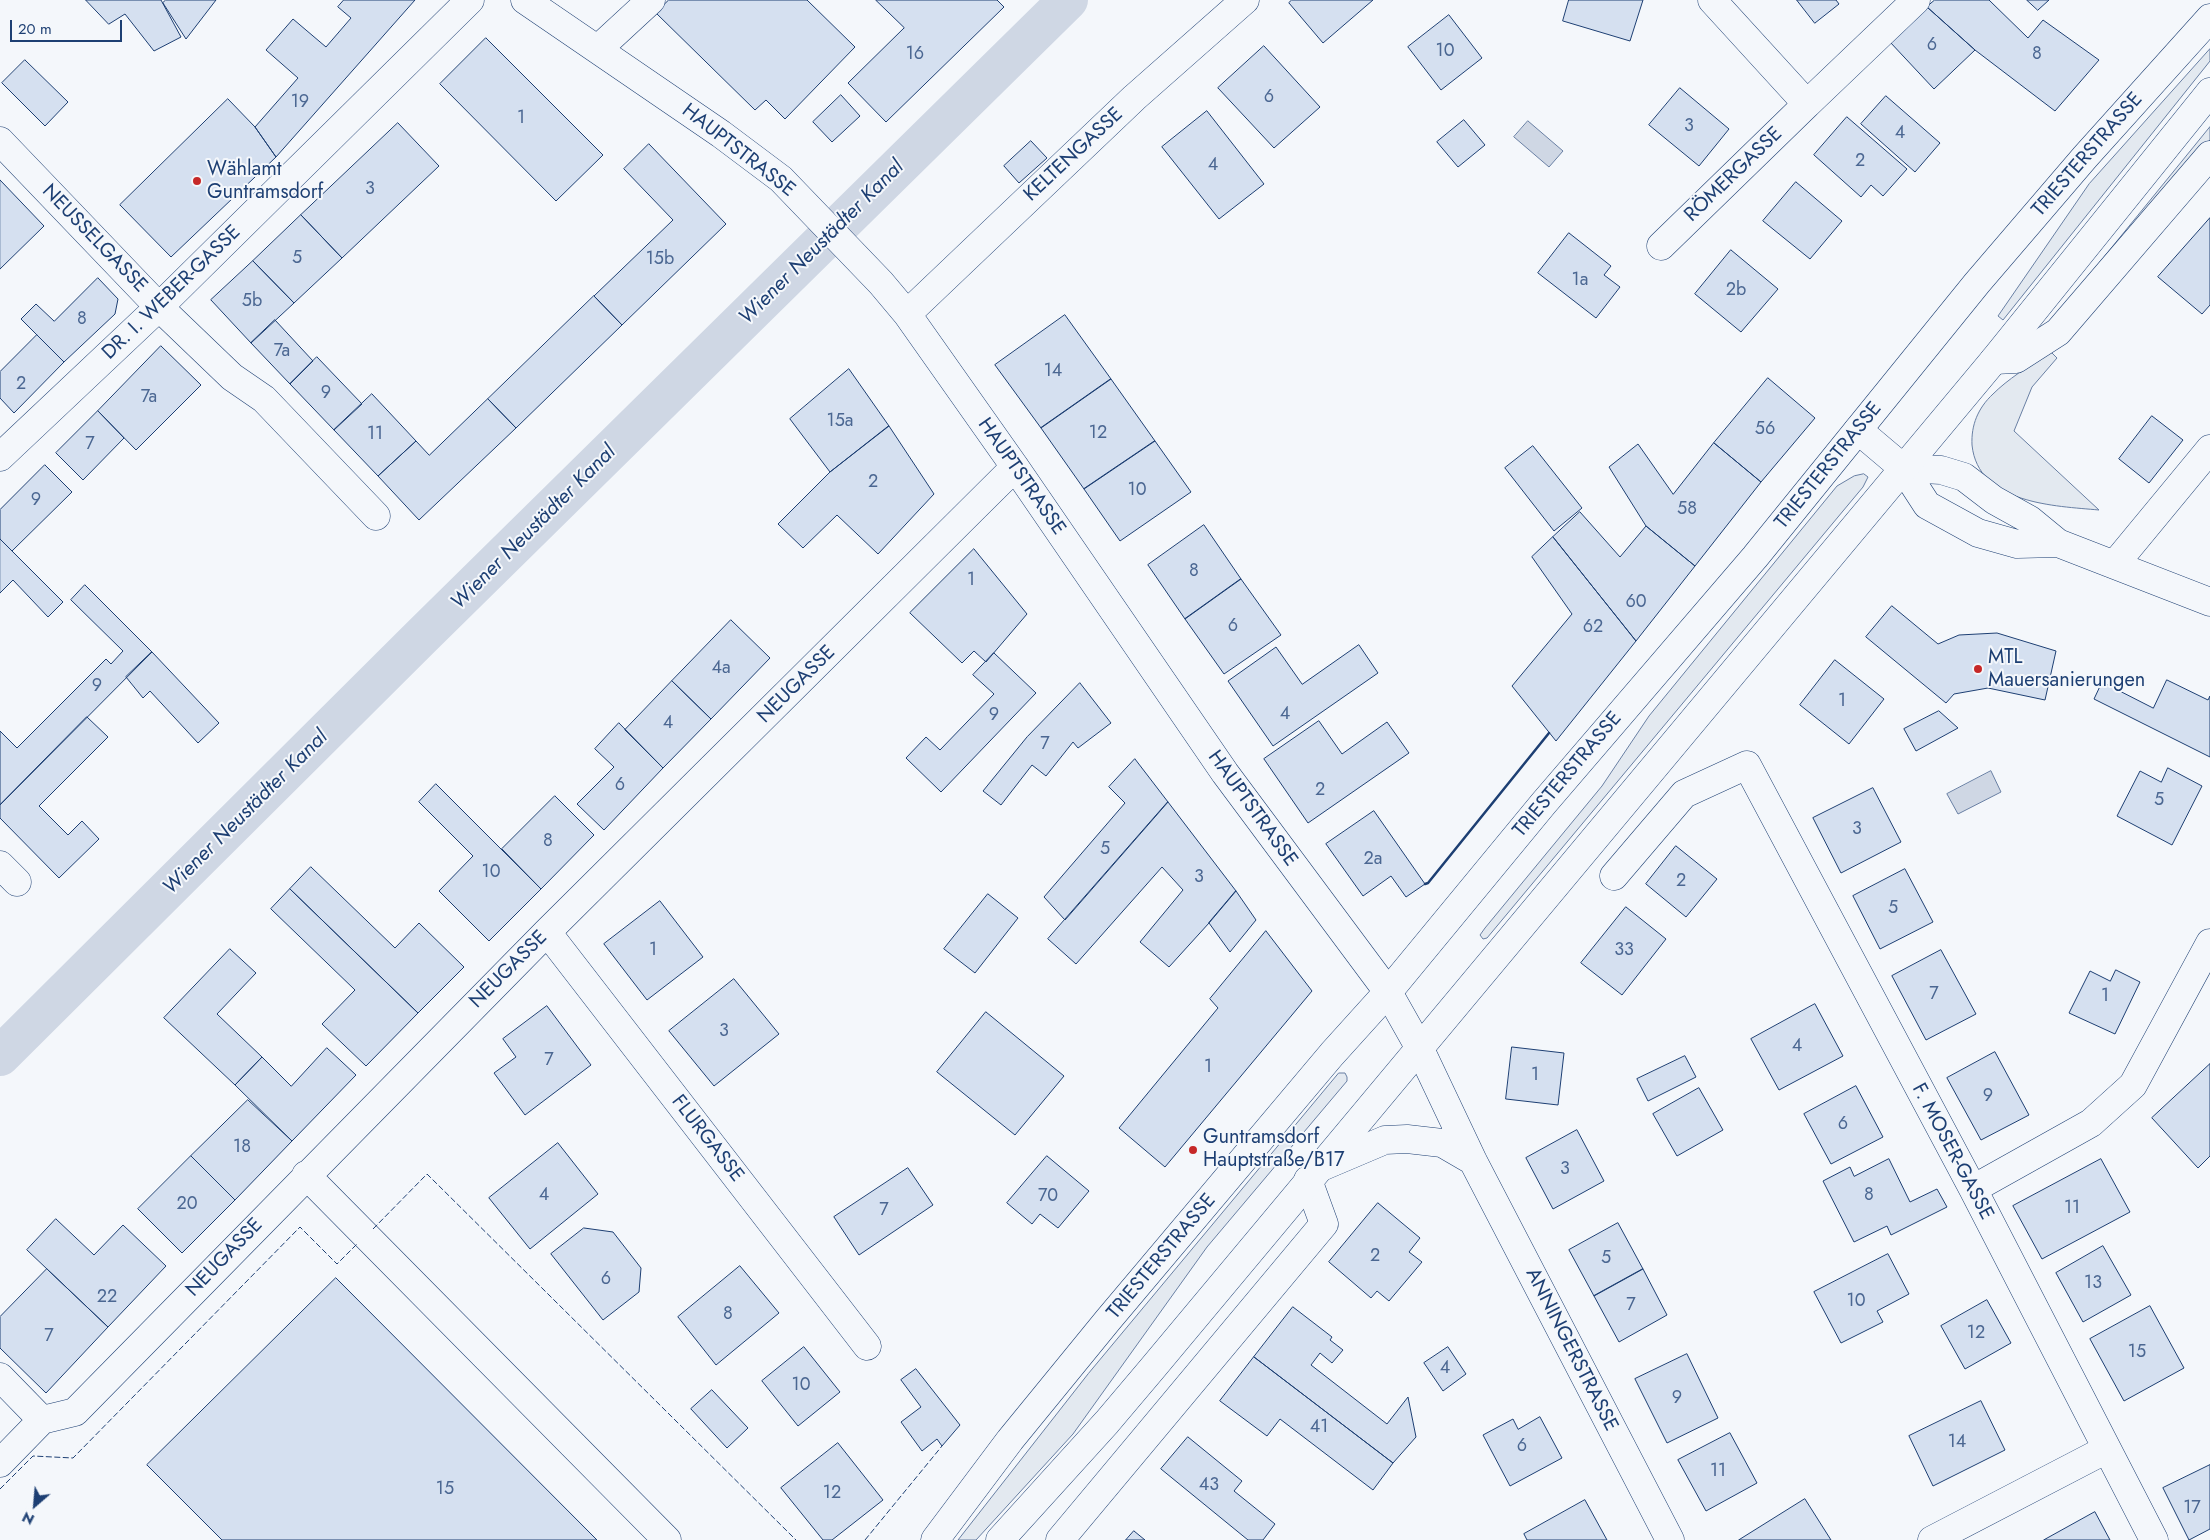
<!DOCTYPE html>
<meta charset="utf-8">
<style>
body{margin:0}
#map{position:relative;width:2210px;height:1540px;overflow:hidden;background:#f4f7fb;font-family:Jost,sans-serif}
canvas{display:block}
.north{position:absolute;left:10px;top:1480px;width:50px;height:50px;-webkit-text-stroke:4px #f4f7fb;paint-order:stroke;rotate:207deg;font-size:14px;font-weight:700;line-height:20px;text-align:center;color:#1d3f73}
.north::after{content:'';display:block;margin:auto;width:18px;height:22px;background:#1d3f73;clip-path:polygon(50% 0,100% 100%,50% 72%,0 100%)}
.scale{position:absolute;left:10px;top:20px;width:112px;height:22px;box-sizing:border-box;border:2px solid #1d3f73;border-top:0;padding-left:6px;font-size:15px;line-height:18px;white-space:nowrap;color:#1d3f73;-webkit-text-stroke:4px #f4f7fb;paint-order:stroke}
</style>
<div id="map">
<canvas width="2210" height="1540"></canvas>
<div class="north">N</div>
<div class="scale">20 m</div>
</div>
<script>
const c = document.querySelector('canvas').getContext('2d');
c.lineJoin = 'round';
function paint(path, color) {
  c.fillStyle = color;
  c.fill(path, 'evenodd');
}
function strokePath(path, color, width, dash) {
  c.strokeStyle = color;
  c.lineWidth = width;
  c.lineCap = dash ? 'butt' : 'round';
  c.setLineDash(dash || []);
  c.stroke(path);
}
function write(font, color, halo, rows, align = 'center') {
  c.font = font + ' Jost,sans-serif';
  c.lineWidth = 4;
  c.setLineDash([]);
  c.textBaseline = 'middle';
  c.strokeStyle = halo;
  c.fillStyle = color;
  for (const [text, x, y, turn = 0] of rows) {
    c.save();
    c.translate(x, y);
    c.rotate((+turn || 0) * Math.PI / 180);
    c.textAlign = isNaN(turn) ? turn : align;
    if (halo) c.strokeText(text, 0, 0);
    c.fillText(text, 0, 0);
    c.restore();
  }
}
const green = new Path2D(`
 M2210 49V61L2003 320 1998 316 2089 184Z
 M2210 127V140L2082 284Z
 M2052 353 2057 358 2032 387 2014 431 2099 510C2055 506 1978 504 1972 445 1971 425 1978 408 1993 394 2008 379 2028 367 2045 355Z
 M1864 474 1868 477 1863 487 1487 938 1483 939 1480 935 1485 928 1602 786 1649 716 1837 486 1854 476Z
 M1339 1073H1345L1347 1077V1081L1207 1247 1073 1434 976 1540H958L1088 1374Z`);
const water = new Path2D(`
 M1528 121 1563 151 1549 167 1514 137Z
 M1991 771 2001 792 1958 814 1947 794Z`);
const canal = new Path2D(`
 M0 1056 421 637 1068 0`);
const building = new Path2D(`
 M86 0H161L181 37 154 51 125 14 109 24Z
 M166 0H216L186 39 163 3Z
 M344 0H415L276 157 255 127 298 78 266 50 293 19 326 47 351 18 338 7Z
 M669 0H807L855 47 785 119 766 100 755 110 656 13Z
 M876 0H997L1004 7 886 122 848 83 904 28Z
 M1292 0H1373L1323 43 1289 3Z
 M1569 0H1643L1630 41 1563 21Z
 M1797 0H1836L1839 4 1815 23Z
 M1935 0H1989L2028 38 2043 20 2099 60 2055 111 1975 50 1927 7Z
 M2027 0H2049L2038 10Z
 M1927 7 1975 50 1934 89 1890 42Z
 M1449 15 1482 58 1441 90 1408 47Z
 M486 38 603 155 556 201 440 84Z
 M1264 46 1320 107 1274 148 1218 88Z
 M25 60 68 102 45 126 2 83Z
 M1680 88 1729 129 1699 166 1649 125Z
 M841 95 860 116 832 142 813 122Z
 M1886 96 1940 143 1915 172 1861 124Z
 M228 99 255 127 276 157 171 257 120 205Z
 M1207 111 1264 184 1219 219 1162 147Z
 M1847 117 1907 169 1883 196 1871 185 1861 197 1814 155Z
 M1464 120 1485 145 1458 167 1437 142Z
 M398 123 439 166 342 258 301 215Z
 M1031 141 1047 158 1019 183 1004 166Z
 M649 144 726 224 622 325 594 296 673 220 624 169Z
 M0 180 44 226 0 269Z
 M1796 182 1842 221 1810 259 1763 221Z
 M301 215 342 258 294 303 253 261Z
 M2210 218V305L2202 314 2158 277Z
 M1569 233 1611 266 1604 275 1620 287 1596 318 1538 273Z
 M1731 250 1778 289 1741 332 1695 294Z
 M253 261 294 303 251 343 211 300Z
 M98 278 118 299 115 314 64 362 21 319 36 304 54 321Z
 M594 296 622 325 516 428 488 399Z
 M1065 315 1111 379 1041 428 995 365Z
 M275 320 313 361 290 384 251 343Z
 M37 335 64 362 14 413 0 398V372Z
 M161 346 201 385 136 450 98 411Z
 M317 357 362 404 334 430 290 384Z
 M849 369 889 426 830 472 790 419Z
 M1768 378 1815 418 1761 482 1714 443Z
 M1111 379 1155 441 1084 489 1041 428Z
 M372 394 416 441 378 476 334 430Z
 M488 399 516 428 419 520 378 476 416 441 429 455Z
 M98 411 124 438 83 480 56 453Z
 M2152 416 2183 440 2149 483 2119 459Z
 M889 426 934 494 878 554 837 515 803 548 778 524 830 472Z
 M1155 441 1191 492 1120 541 1084 489Z
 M1714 443 1761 482 1695 566 1646 526 1609 467 1638 444 1673 494Z
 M1533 446 1582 508 1554 531 1505 468Z
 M45 465 72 492 12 551 0 539V510Z
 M1580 512 1620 557 1646 526 1695 566 1636 641 1553 537Z
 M1204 525 1241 579 1185 619 1148 565Z
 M1553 537 1636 641 1556 741 1512 686 1572 614 1532 557Z
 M0 539 63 602 48 617 13 580 0 593Z
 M974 549 1027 614 986 662 974 651 962 663 910 613Z
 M1241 579 1281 635 1224 674 1185 619Z
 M85 585 152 652 0 805V731L17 748 106 659 111 664 123 651 71 600Z
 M1892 606 1938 644 1959 635 1997 633 2056 651 2045 700 1988 688 1954 694 1946 703 1866 637Z
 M731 620 770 658 711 719 672 681Z
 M1359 645 1378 673 1273 746 1228 681 1276 647 1302 684Z
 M152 652 219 723 198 743 150 691 143 698 126 677Z
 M994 653 1036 693 941 792 906 758 926 737 940 750 994 694 973 675Z
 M1835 660 1884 699 1849 744 1800 705Z
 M2167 680 2208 700 2210 696V757L2094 699 2102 682 2153 708Z
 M672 681 711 719 663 768 625 730Z
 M1080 683 1111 723 1078 748 1073 742 1046 776 1032 765 1001 805 983 791 1027 737Z
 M1939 711 1958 728 1916 751 1904 729Z
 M87 717 108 737 39 806 68 835 82 821 99 839 59 878 0 818V805Z
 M1319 721 1342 754 1387 722 1409 753 1308 823 1264 759Z
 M619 723 663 768 604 830 577 804 614 767 595 749Z
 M1135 759 1168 802 1065 920 1044 897 1125 803 1109 787Z
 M2168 768 2202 786 2172 845 2117 816 2140 771 2161 782Z
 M436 784 541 889 489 941 439 891 473 856 419 802Z
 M1873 788 1901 842 1841 873 1813 818Z
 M555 796 594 835 541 889 502 849Z
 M1168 802 1236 891 1209 923 1169 967 1140 942 1183 890 1162 867 1076 964 1048 939Z
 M1374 811 1425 884 1406 897 1391 876 1363 896 1326 844Z
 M1676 846 1717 879 1686 917 1646 884Z
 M311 867 395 948 419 923 464 967 418 1013 290 889Z
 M1905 869 1933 922 1880 949 1853 896Z
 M290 889 418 1013 366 1066 322 1024 355 990 271 909Z
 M1236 891 1256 920 1230 952 1209 923Z
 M988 894 1018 918 975 973 944 949Z
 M660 901 703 957 647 1000 604 944Z
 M1626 907 1666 939 1622 995 1581 963Z
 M1266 931 1312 991 1165 1167 1119 1128 1218 1008 1210 999Z
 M230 949 256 973 217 1014 262 1057 235 1085 164 1018Z
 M1941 950 1976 1014 1926 1040 1892 976Z
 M2116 970 2140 982 2115 1034 2069 1013 2090 971 2110 981Z
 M734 979 779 1034 714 1086 669 1031Z
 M1815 1004 1843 1056 1779 1090 1751 1039Z
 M547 1006 591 1065 525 1115 494 1073 516 1057 503 1039Z
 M986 1012 1064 1076 1015 1135 937 1072Z
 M1512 1047 1564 1053 1558 1105 1506 1099Z
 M327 1048 356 1075 292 1141 235 1085 262 1057 291 1086Z
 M1995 1052 2029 1115 1981 1140 1947 1078Z
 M1685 1056 1696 1077 1648 1101 1637 1079Z
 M2210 1064V1156L2198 1168 2152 1118Z
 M1856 1086 1883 1137 1831 1164 1804 1114Z
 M1699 1088 1723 1130 1677 1156 1653 1114Z
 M248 1100 292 1141 235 1200 191 1156Z
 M1577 1130 1604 1181 1553 1209 1526 1158Z
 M558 1143 598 1194 530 1249 489 1198Z
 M191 1156 235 1200 182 1253 138 1209Z
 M1047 1156 1089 1191 1058 1228 1040 1214 1032 1224 1007 1203Z
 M1889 1159 1910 1202 1937 1189 1947 1207 1891 1235 1887 1226 1854 1242 1823 1181 1850 1167 1854 1176Z
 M2101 1159 2130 1212 2042 1259 2013 1206Z
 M908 1168 933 1205 859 1255 834 1217Z
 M1378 1203 1420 1238 1409 1252 1422 1262 1389 1301 1377 1291 1371 1298 1329 1262Z
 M56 1219 94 1255 123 1225 166 1266 108 1327 27 1250Z
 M1618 1223 1643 1269 1594 1296 1569 1250Z
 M584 1228 613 1232 641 1268 639 1292 603 1320 551 1254Z
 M2103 1246 2131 1295 2083 1322 2056 1273Z
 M1888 1254 1909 1294 1877 1311 1883 1322 1841 1343 1814 1292Z
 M740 1266 779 1313 716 1365 678 1317Z
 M47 1269 108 1327 46 1393 0 1348V1317Z
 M1643 1269 1667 1315 1619 1342 1594 1296Z
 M336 1278 597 1540H222L147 1465Z
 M1987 1300 2011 1343 1965 1369 1941 1326Z
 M2150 1306 2184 1368 2124 1401 2090 1339Z
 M1293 1307 1332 1337 1330 1340 1343 1350 1332 1363 1320 1353 1311 1365 1387 1424 1408 1397 1416 1437 1393 1463 1254 1357Z
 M804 1347 840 1392 798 1426 762 1381Z
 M1448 1347 1466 1374 1443 1391 1424 1363Z
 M1687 1354 1718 1418 1667 1443 1635 1379Z
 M1254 1357 1393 1463 1373 1490 1280 1419 1267 1436 1220 1401Z
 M916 1369 960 1425 942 1446 937 1439 922 1451 901 1422 921 1407 901 1380Z
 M712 1390 748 1428 727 1448 691 1409Z
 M1981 1401 2005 1450 1933 1486 1909 1436Z
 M1540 1417 1562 1458 1510 1486 1483 1435 1513 1419 1518 1429Z
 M1730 1433 1757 1483 1706 1511 1678 1460Z
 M1188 1437 1242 1481 1234 1491 1275 1524 1263 1540H1248L1161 1469Z
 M838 1443 883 1500 832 1540H823L781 1488Z
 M2210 1465V1529L2189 1540 2163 1488Z
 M1805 1499 1831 1540H1739Z
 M1585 1500 1607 1540H1527L1524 1534Z
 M2095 1512 2110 1540H2044Z
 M1134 1531 1145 1540H1126Z`);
const minor = new Path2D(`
 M525 0 721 134 781 179 881 283 907 314 1015 467 1225 773 1388 992 1419 1047 1473 1161 1670 1540
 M1712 0 1807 104 1916 0
 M598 49 651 0
 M0 141 159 307 232 377 264 399 376 516
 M1661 246 1807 104
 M907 314 1134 98 1245 0
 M1994 360 2016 359 2058 332 2210 155
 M1858 430 1903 468 1927 505 1978 533 2017 544 2058 543
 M0 457 159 307 470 0
 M1903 468 1941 470 1964 477 1994 500 2030 520 2058 543 2210 602
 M2115 564 2210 449
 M0 865 17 882
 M1614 876 1684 794 1747 765 1973 1189 2154 1540
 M547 932 867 1346
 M1319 1168 1385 1140 1407 1139 1442 1143 1473 1161
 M306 1175 667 1540
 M1973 1189 2091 1123 2133 1085 2210 943
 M0 1377 42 1420
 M0 1463 42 1420 75 1412 547 932 1015 467
 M1060 1540 1324 1224 1308 1180
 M1932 1540 2107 1449`);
const major = new Path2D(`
 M935 1540 1010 1440 1108 1320 1332 1054 1388 992 1543 804 1755 557 1977 283 2085 157 2210 18
 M1000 1540 1107 1422 1151 1370 1994 360 2210 92`);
const fence = new Path2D(`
 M373 1229 427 1174 796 1540
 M0 1489 33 1456 73 1458 300 1227 337 1264 358 1243
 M865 1540 942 1446`);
const wall = new Path2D(`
 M1425 884 1428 883 1549 733`);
const markers = [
 [197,181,5,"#c62828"],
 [1978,669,5,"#c62828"],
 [1193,1150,5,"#c62828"]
];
const numberNames = [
 ["6",1932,46],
 ["10",1445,52],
 ["16",915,55],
 ["8",2037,55],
 ["6",1269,98],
 ["19",300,103],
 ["1",521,119],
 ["3",1689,127],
 ["4",1900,134],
 ["2",1860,162],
 ["4",1213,166],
 ["3",370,190],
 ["5",297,259],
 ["15b",660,260],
 ["1a",1580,281],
 ["2b",1736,291],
 ["5b",252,302],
 ["8",82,320],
 ["7a",282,352],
 ["14",1053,372],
 ["2",21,385],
 ["9",326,394],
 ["7a",149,398],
 ["15a",840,422],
 ["56",1765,430],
 ["12",1098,434],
 ["11",375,435],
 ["7",90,445],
 ["2",873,483],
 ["10",1137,491],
 ["9",36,501],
 ["58",1687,510],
 ["8",1194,572],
 ["1",971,581],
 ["60",1636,603],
 ["6",1233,627],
 ["62",1593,628],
 ["4a",721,669],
 ["9",97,687],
 ["1",1842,702],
 ["4",1285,715],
 ["9",994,716],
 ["4",668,724],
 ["7",1045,745],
 ["6",620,786],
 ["2",1320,791],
 ["5",2159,801],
 ["3",1857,830],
 ["8",548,842],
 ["5",1105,850],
 ["2a",1373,860],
 ["10",491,873],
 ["3",1199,878],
 ["2",1681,882],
 ["5",1893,909],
 ["1",653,951],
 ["33",1624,951],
 ["7",1934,995],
 ["1",2105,997],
 ["3",724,1032],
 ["4",1797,1047],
 ["7",549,1061],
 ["1",1208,1068],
 ["1",1535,1076],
 ["9",1988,1097],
 ["6",1843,1125],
 ["18",242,1148],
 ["3",1565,1170],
 ["4",544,1196],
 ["8",1869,1196],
 ["70",1048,1197],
 ["20",187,1205],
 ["11",2072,1209],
 ["7",884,1211],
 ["2",1375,1257],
 ["5",1606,1259],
 ["6",606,1280],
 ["13",2093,1284],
 ["22",107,1298],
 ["10",1856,1302],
 ["7",1631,1306],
 ["8",728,1315],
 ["12",1976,1334],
 ["7",49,1337],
 ["15",2137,1353],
 ["4",1445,1369],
 ["10",801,1386],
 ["9",1677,1399],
 ["41",1319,1428],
 ["14",1957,1443],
 ["6",1522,1447],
 ["11",1718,1472],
 ["43",1209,1486],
 ["15",445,1490],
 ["12",832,1494],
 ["17",2192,1509]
];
const streetNames = [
 ["HAUPTSTRASSE",738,151,38],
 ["KELTENGASSE",1074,155,-43],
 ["TRIESTERSTRASSE",2088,155,-49],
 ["RÖMERGASSE",1734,175,-44],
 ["NEUSSELGASSE",94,239,46],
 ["DR. I. WEBER-GASSE",172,293,-44],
 ["TRIESTERSTRASSE",1829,466,-51],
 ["HAUPTSTRASSE",1021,477,55],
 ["NEUGASSE",797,685,-45],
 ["TRIESTERSTRASSE",1568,775,-50],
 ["HAUPTSTRASSE",1252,809,54],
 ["NEUGASSE",509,970,-45],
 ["FLURGASSE",707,1139,52],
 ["F. MOSER-GASSE",1952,1152,62],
 ["TRIESTERSTRASSE",1162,1257,-50],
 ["NEUGASSE",225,1258,-46],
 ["ANNINGERSTRASSE",1571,1350,63]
];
const poiNames = [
 ["Wählamt",207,170],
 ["Guntramsdorf",207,193],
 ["MTL",1988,658],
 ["Mauersanierungen",1988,681],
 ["Guntramsdorf",1203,1138],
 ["Hauptstraße/B17",1203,1161]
];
const waterNames = [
 ["Wiener Neustädter Kanal",822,243,-45],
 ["Wiener Neustädter Kanal",534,528,-45],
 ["Wiener Neustädter Kanal",246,813,-45]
];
paint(green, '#e3e9f0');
strokePath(green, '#687fa3', 1);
paint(water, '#cfd7e4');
strokePath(water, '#687fa3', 1);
strokePath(canal, '#cfd7e4', 40);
paint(building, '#d5e0f0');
strokePath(building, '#1d3f73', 1);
strokePath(minor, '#1d3f73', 29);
strokePath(major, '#1d3f73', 29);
strokePath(minor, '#f4f7fb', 28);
strokePath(major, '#f4f7fb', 28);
strokePath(fence, '#1d3f73', 1, [6, 2.5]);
strokePath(wall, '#1d3f73', 2.5);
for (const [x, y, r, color] of markers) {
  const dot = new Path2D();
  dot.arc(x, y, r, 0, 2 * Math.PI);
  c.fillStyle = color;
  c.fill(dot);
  strokePath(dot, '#f4f7fb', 2);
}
write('18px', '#4b6792', null, numberNames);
write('20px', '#1d3f73', '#f4f7fb', streetNames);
write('20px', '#1d3f73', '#f4f7fb', poiNames, 'left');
write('italic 21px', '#1d3f73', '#f4f7fb', waterNames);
</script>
